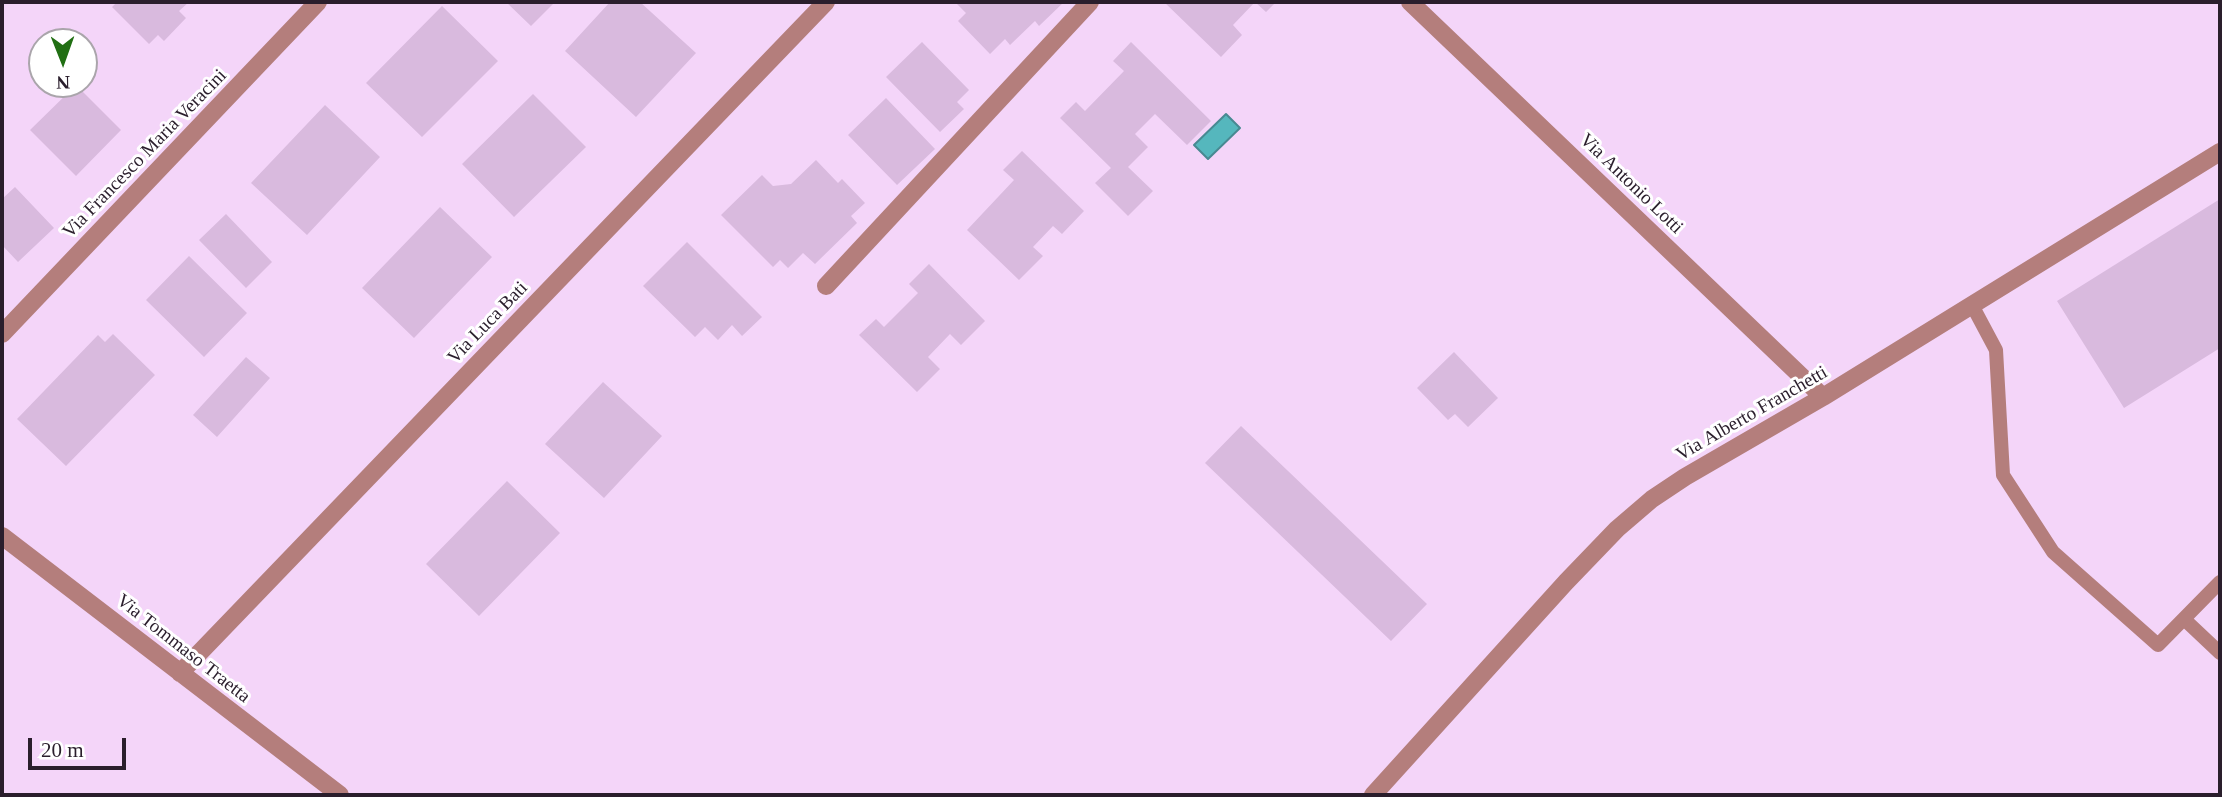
<!DOCTYPE html>
<style>
body{margin:0}
#map{position:relative;width:2222px;height:797px;overflow:hidden;background:#f4d5f9;font-family:Georgia,serif}
canvas{display:block}
.frame{position:absolute;inset:0;border:4px solid #2a1e2c;pointer-events:none}
.north{position:absolute;left:28px;top:28px;width:70px;height:70px;box-sizing:border-box;background:#fff;border:2px solid #aaa5ab;border-radius:50%;rotate:179deg;font-size:19px;font-weight:700;line-height:28px;text-align:center;color:#2a1e2c}
.north::after{content:'';display:block;margin:auto;width:24px;height:32px;background:#216f13;clip-path:polygon(50% 0,100% 100%,50% 72%,0 100%)}
.scale{position:absolute;left:28px;top:738px;width:98px;height:32px;box-sizing:border-box;border:4px solid #2a1e2c;border-top:0;padding-left:9px;font-size:21px;line-height:24px;white-space:nowrap;color:#2a1e2c;-webkit-text-stroke:5px #fff;paint-order:stroke}
</style>
<div id="map">
<canvas width="2222" height="797"></canvas>
<div class="frame"></div>
<div class="north">N</div>
<div class="scale">20 m</div>
</div>
<script>
const c = document.querySelector('canvas').getContext('2d');
c.lineJoin = 'round';
function paint(path, color) {
  c.fillStyle = color;
  c.fill(path, 'evenodd');
}
function strokePath(path, color, width, dash) {
  c.strokeStyle = color;
  c.lineWidth = width;
  c.lineCap = dash ? 'butt' : 'round';
  c.setLineDash(dash || []);
  c.stroke(path);
}
function write(font, color, halo, rows, align = 'center') {
  c.font = font + ' Georgia,serif';
  c.lineWidth = 6;
  c.setLineDash([]);
  c.textBaseline = 'middle';
  c.strokeStyle = halo;
  c.fillStyle = color;
  for (const [text, x, y, turn = 0] of rows) {
    c.save();
    c.translate(x, y);
    c.rotate((+turn || 0) * Math.PI / 180);
    c.textAlign = isNaN(turn) ? turn : align;
    if (halo) c.strokeText(text, 0, 0);
    c.fillText(text, 0, 0);
    c.restore();
  }
}
const water = new Path2D(`
 M1226 114 1240 128 1208 159 1194 145Z`);
const building = new Path2D(`
 M117 2H189L179 11 186 18 164 41 158 35 149 44 112 7Z
 M506 2H555L531 26Z
 M610 2H640L696 53 636 117 565 51Z
 M955 2H1064L1039 26 1035 21 1010 45 1005 39 990 54 958 21 966 13Z
 M1164 2H1276L1266 12 1255 2 1233 25 1242 35 1221 57Z
 M442 6 498 61 422 137 366 83Z
 M922 42 969 90 957 102 964 109 940 132 886 77Z
 M1131 42 1211 121 1187 145 1155 114 1135 134 1148 147 1128 167 1153 191 1128 216 1095 183 1111 168 1060 118 1076 102 1085 111 1124 71 1113 61Z
 M76 85 121 130 76 176 30 130Z
 M533 94 586 147 514 217 462 164Z
 M886 98 935 149 897 185 848 135Z
 M325 105 380 157 307 235 251 183Z
 M1022 151 1084 211 1062 234 1053 226 1033 247 1043 256 1019 280 967 230 1014 180 1003 170Z
 M816 160 838 183 842 179 865 203 851 216 857 223 815 264 803 253 788 268 780 260 773 267 721 215 762 175 773 186 791 184Z
 M15 187 54 228 18 262 2 245V199Z
 M2220 199V348L2124 408 2057 301Z
 M440 207 492 257 414 338 362 288Z
 M226 214 272 262 246 288 199 240Z
 M687 242 762 317 742 336 732 325 718 340 705 327 695 337 643 286Z
 M189 256 247 313 204 357 146 300Z
 M929 264 985 321 961 345 950 334 928 357 940 369 917 392 859 335 876 319 884 327 918 293 909 284Z
 M113 334 155 375 66 466 17 419 98 335 105 342Z
 M1454 352 1498 398 1468 427 1455 414 1448 420 1417 388Z
 M246 357 270 378 217 437 193 415Z
 M603 382 662 436 604 498 545 444Z
 M1241 426 1427 604 1391 641 1205 463Z
 M507 481 560 533 479 616 426 564Z`);
const lane = new Path2D(`
 M1972 305 1996 350 2003 475 2053 552 2158 645 2220 582
 M2184 619 2220 653`);
const street = new Path2D(`
 M1410 2 1823 397
 M826 286 1090 2
 M2 334 318 2
 M2 536 340 795
 M180 673 826 2
 M1373 795 1566 582 1617 529 1652 499 1685 477 1823 397 2220 152`);
const streetNames = [
 ["Via Francesco Maria Veracini",145,154,-46],
 ["Via Antonio Lotti",1631,184,44],
 ["Via Luca Bati",488,323,-46],
 ["Via Alberto Franchetti",1752,414,-30],
 ["Via Tommaso Traetta",183,649,38]
];
paint(water, '#55b7bd');
strokePath(water, '#488992', 2);
paint(building, '#d9bade');
strokePath(lane, '#b47e7c', 14);
strokePath(street, '#b47e7c', 18);
write('19px', '#2a1e2c', '#fff', streetNames);
</script>
